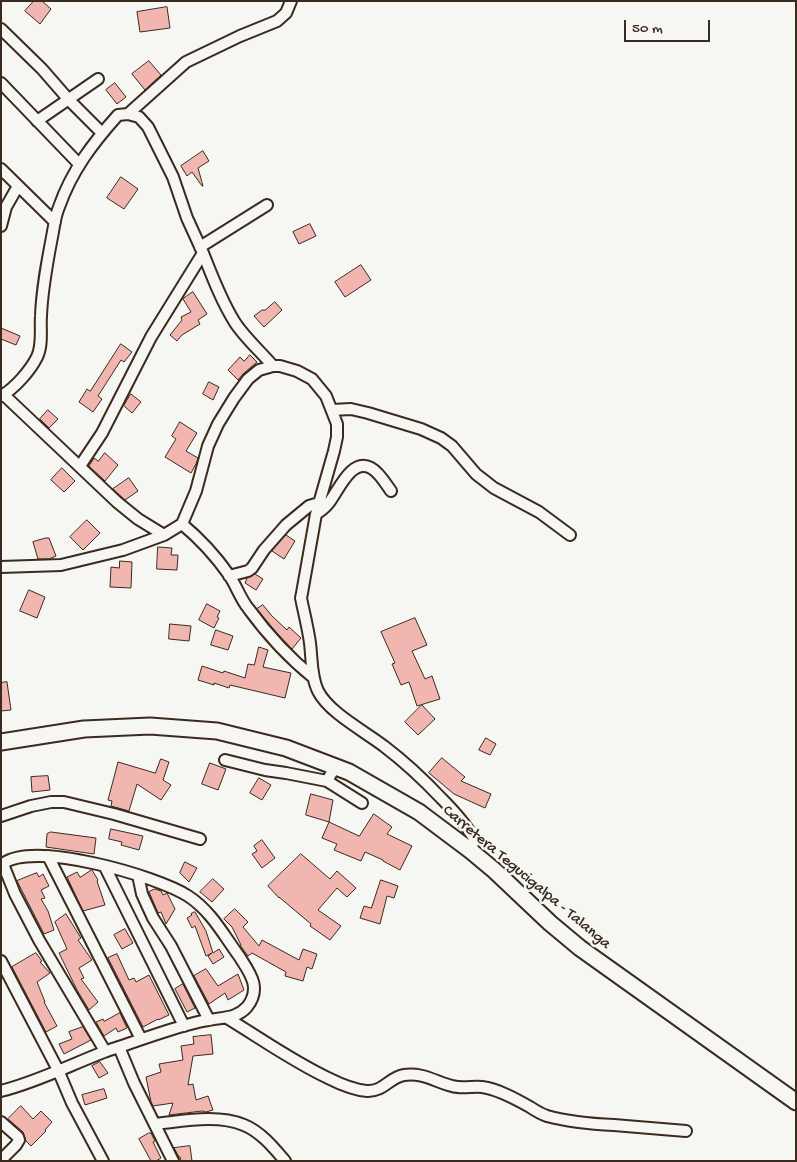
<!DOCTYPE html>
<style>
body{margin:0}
#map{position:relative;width:797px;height:1162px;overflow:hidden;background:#f6f6f2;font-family:"Gochi Hand",sans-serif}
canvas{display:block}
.frame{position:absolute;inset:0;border:2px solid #3b2a1e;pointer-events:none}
.scale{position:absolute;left:624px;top:20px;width:86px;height:22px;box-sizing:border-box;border:2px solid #3b2a1e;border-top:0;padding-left:6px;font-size:15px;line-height:18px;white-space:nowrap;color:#3b2a1e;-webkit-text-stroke:4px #f6f6f2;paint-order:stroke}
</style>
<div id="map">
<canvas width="797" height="1162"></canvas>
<div class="frame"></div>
<div class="scale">50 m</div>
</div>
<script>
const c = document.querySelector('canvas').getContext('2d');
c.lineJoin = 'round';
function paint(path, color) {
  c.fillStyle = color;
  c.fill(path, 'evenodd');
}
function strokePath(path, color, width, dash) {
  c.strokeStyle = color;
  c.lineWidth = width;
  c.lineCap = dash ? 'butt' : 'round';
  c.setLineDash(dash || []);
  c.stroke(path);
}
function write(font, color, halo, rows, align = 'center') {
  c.font = font + ' "Gochi Hand",sans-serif';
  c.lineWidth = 5;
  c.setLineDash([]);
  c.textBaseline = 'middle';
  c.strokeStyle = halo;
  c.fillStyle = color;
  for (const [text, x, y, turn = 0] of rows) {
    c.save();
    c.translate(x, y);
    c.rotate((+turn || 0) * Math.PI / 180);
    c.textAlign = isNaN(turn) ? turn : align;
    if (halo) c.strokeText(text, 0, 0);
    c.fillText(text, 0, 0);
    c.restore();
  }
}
const building = new Path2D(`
 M34 1H42L51 9 40 24 25 11Z
 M167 7 170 28 140 32 137 12Z
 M149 61 161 75 145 90 132 74Z
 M115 83 126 97 117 104 106 90Z
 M203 151 209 161 198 168 203 186H202L192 172 187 176 181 166Z
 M121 177 138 189 124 209 107 198Z
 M310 224 316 236 299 244 293 232Z
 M361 265 371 280 345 297 335 282Z
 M193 292 207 314 198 320 200 324 182 335 177 341 170 335 182 320 181 317 191 312 183 299Z
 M275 302 282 310 264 327 254 316 262 310H265Z
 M1 328 20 336 16 345 1 339Z
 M121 344 132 352 124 362 121 360 98 396 102 399 93 412 79 402 87 389 90 391Z
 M250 355 257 362 243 374 238 380 228 370 240 357 244 361Z
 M209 382 219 387 213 400 203 394Z
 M131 394 141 402 132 413 124 406Z
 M48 410 58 419 49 428 40 419Z
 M180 422 197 433 186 451 198 458 196 464 191 473 165 457 176 439 172 436Z
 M105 453 118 465 105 481 89 466 94 458 98 461Z
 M62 468 75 481 64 492 51 480Z
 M129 478 138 491 125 500 113 489Z
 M87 520 100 533 83 550 70 537Z
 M286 535 295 541 284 559 272 551Z
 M46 538H49L56 556 49 559H38L33 542Z
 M158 547 172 548 171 555H178L177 570 157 569Z
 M120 561 132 562 131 588 110 587 111 567 119 568Z
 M255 574 263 579 256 590 245 583 247 578Z
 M29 590 45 597 37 618 20 611Z
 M207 604 220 611 217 617 219 618 214 628 199 620Z
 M263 605 272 616 287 630 289 627 301 638 292 649 276 632 257 609Z
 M415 618 427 645 412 651 425 679 432 676 440 699 417 706 409 682 401 685 392 664 395 663 381 632Z
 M170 624 191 626 189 641 169 639Z
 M216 630 233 636 228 650 211 645Z
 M259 647 268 650 263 667 291 673 285 698 230 685 229 688 214 683V685L198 680 202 666 223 673 224 671 245 678 248 664 254 665Z
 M7 682 11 710 1 711V683Z
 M422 705 435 719 418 735 405 722Z
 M486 738 496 744 490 755 479 750Z
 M442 758 465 777 461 781 491 794 485 808 454 794 429 773Z
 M161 759 169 762 163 780 171 785 161 800 137 784 129 811 111 806 112 801 108 800 118 762 155 773Z
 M210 763 226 769 218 790 202 784Z
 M48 776 50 790 32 792 31 777Z
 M259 778 271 785 262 800 250 793Z
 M311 794 333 800 329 822 306 815Z
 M374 814 392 827 387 834 412 846 400 870 383 861V860L365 852 361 861 334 850 337 844 322 838 329 822 359 836Z
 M111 829 143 836 139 850 121 845 122 842 109 839Z
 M51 832 96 838 94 854 46 847 47 834Z
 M262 840 275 858 262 868 252 854 257 851 254 846Z
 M301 854 330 879 337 871 356 888 347 897 337 888 318 910 341 926 330 940 310 926 311 924 279 897V898L268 886Z
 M185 862 197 868 189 882 180 873Z
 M92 870 98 880 97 881 105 905 83 911 67 877 77 872 80 877Z
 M37 873 39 877 43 874 49 886 41 890 45 898 41 899 48 911 54 930 44 934 17 881Z
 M213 879 224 889 212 902 200 892Z
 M381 880 398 886 394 898 387 896 380 924 360 918 364 906 371 908Z
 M155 889 161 891 163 895 167 893 175 909 166 924 161 912 158 913 149 892Z
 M235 909 248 922 243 927 259 946 262 940 299 960 303 949 317 954 312 969 307 967 303 981 285 976 286 972 252 953 248 956 240 945H241L232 927 224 919Z
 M195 912 206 931 213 953 219 949 224 957 213 964 208 956 212 953 206 956 195 926 192 928 187 918 192 915 191 914Z
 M66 914 81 938 78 940 92 960 79 968 84 978 81 979 98 1002 89 1010 77 990 59 953 67 949 55 922Z
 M125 929 133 943 122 949 114 935Z
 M36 953 42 961 40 962 50 973 37 982 45 1002H44L57 1026 46 1032 12 967Z
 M117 954 129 980 134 978 136 982 149 975 169 1015 158 1020V1019L143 1027 108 958Z
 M206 969 218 986 238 974 244 990 228 1000 225 993 209 1004 194 976Z
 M183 984 195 1008 187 1012 175 989Z
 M120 1013 127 1028 118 1032 116 1028 104 1036 96 1022 103 1019 104 1021Z
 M83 1027 91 1040 64 1054 59 1044 72 1039 69 1032Z
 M211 1035 213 1054 193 1056 188 1085 193 1084 196 1100 208 1096 213 1110 206 1112 202 1111 169 1115 173 1103 153 1106 151 1102 146 1077 161 1072 159 1064 183 1060 181 1046 194 1044 193 1037Z
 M100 1062 108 1073 99 1078 92 1066Z
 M104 1089 107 1098 85 1105 82 1095Z
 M21 1106 33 1119 41 1111 52 1122 45 1130 46 1131 31 1146 26 1141 23 1132 8 1119Z
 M149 1133H151L155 1141 153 1142 161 1158 156 1161H151L139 1139Z
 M190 1146 192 1161H181L180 1157H179L174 1148Z`);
const street = new Path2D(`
 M1 29 42 69 69 100 102 133
 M1 83 79 164
 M128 114 186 62 240 36 277 21 286 13 291 1
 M37 121 98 79
 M1 169 55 222
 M1 226 6 207 18 186
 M200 247 267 205
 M203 253C212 276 221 300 234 321 243 336 261 352 273 366
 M4 395 117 502 138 519 164 535
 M1 396C14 389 30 371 37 357 43 345 40 329 41 316 42 289 47 263 52 237 54 227 55 216 59 207 72 170 93 143 118 115L128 114 139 117 148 127 173 177 187 218 203 253 151 337 102 433 80 466
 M332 410 351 409 368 413 421 429 441 438 452 446 476 474 494 488 539 512 570 535
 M316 514C321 511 324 509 328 504 338 492 351 457 371 468 379 472 386 484 391 491
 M182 524C200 539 215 555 229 575 236 585 240 598 248 608 267 634 289 658 314 678
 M1 567 61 565 123 550 164 535 182 524 196 491 208 446 218 424 234 398 248 379 259 370 273 366H280L297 371 312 379 326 396 337 424V437L334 451 316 514 302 593 301 598C304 613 308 628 310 643 312 659 311 677 318 691 329 713 366 732 385 747 406 763 423 779 441 798 454 811 466 824 474 839L471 851
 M229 576 248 571 252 568 264 550 286 525 309 506 319 503
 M225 760 265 770 286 773 327 781 335 767
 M327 781 362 803
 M1 816 31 806 51 802H64L114 814 200 839
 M48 856 141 1039
 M1 864H3L15 894 39 940 105 1051
 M105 867 184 1026
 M138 875 142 894 153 918 171 946 209 1020
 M1 961 58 1070 72 1103 103 1161
 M227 1018C260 1038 292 1061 328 1078 340 1084 353 1090 367 1091 383 1092 390 1077 404 1075 422 1072 436 1082 452 1086 462 1089 472 1086 482 1087 498 1089 516 1099 530 1107 536 1111 541 1114 547 1116 569 1122 591 1124 614 1125 638 1127 662 1129 686 1131
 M119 1047 134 1083 173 1161
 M1 1091C37 1082 70 1065 104 1052 109 1050 116 1048 122 1046 142 1039 162 1032 183 1026 191 1024 200 1021 209 1020 223 1017 236 1019 247 1007 262 988 250 973 239 956 223 934 211 911 188 896 157 876 33 840 3 864
 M1 1122 18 1137 19 1140 16 1145 1 1160
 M155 1124C184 1121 217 1114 244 1125 261 1132 274 1148 285 1161`);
const primary = new Path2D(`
 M1 742 84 729 150 726 217 731 286 748 349 772 419 812 471 851 495 871 550 923 580 948 796 1102`);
const streetNames = [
 ["Carretera Tegucigalpa - Talanga",526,878,40]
];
paint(building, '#f1b6b0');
strokePath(building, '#3b2a1e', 1);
strokePath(street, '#3b2a1e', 14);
strokePath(primary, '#3b2a1e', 19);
strokePath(street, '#f6f6f2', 10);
strokePath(primary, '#f6f6f2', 15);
write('16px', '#3b2a1e', '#f6f6f2', streetNames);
</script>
